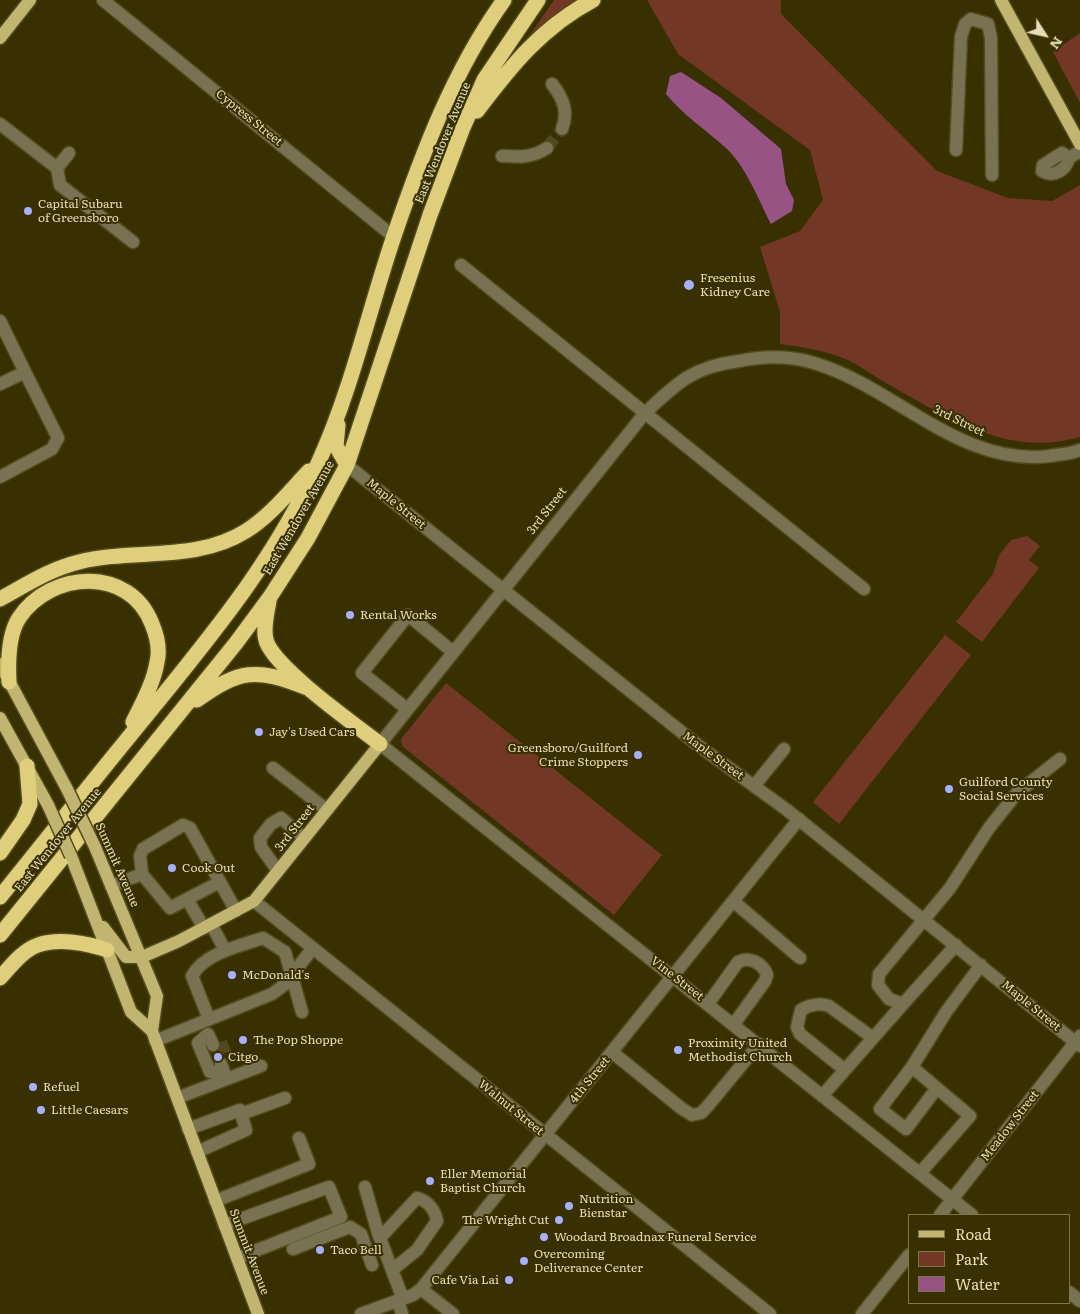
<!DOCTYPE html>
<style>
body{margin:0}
#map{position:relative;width:1080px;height:1314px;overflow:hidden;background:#383001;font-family:Literata,serif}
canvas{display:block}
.legend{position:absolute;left:908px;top:1214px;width:162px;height:90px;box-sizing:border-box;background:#383001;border:1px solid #7e764a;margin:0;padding:6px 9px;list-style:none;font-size:15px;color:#e6deb7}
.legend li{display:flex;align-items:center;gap:10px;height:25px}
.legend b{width:25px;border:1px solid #7e764a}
.north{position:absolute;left:1020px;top:10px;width:50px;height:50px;-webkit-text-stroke:4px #383001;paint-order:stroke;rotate:125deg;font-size:14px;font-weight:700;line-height:20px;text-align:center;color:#e6deb7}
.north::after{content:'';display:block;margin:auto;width:18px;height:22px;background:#e6deb7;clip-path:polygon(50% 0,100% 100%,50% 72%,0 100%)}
</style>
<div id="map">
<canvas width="1080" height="1314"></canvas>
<ul class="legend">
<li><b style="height:6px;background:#c2b471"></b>Road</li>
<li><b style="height:14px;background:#723725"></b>Park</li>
<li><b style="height:14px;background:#975384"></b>Water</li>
</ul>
<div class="north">N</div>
</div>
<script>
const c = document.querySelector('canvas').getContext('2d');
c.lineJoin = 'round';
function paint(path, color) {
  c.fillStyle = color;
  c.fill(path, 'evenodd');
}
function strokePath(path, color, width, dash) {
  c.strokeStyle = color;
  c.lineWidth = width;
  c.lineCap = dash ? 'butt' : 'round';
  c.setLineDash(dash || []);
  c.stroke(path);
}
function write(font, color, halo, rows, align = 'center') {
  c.font = font + ' Literata,serif';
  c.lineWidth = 4;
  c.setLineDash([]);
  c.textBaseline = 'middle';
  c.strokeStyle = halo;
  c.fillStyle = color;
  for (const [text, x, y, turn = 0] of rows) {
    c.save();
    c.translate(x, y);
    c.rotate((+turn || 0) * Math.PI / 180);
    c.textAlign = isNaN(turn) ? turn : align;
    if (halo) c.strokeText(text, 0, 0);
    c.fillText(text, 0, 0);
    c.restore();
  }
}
const green = new Path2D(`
 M554 0H580L530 41 527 39Z
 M647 0H781V14L937 171 1008 198 1052 201 1080 185V437C1005 459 942 414 879 379 868 372 856 363 843 358 822 350 802 347 780 344V312L760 247 800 231 823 200 810 150 678 54Z
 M1080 33V103L1053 52Z
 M1027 536 1040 546 1029 560 1039 568 982 642 956 622 993 574 999 555 1011 540Z
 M945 635 971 655 839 824 813 802Z
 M446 683 662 855 614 915 402 746 401 739Z`);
const water = new Path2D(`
 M681 72 721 98 781 149 786 184 794 200 792 211 771 224C758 199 747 168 726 148 705 129 684 116 666 94L670 76Z`);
const minorTunnel = new Path2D(`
 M547 148 562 129
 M221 1042 229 1062`);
const minor = new Path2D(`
 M103 0 394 237
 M552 84C563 98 569 112 562 129
 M0 124 57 168 60 185 133 242
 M956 150 961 37 965 24 971 19 988 24 991 38 992 175
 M502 156C519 157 532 158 547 148
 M1069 158 1062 153 1043 165 1042 171C1054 178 1066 170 1069 158L1080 151
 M57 168 69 153
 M461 265 864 589
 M0 321 25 372
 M0 384 25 372 58 438 52 449 0 477
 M347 465 699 746 787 810 1080 1046
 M407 709 362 673 408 615 453 652
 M273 768 327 810
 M754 786 784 749
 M278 871 261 847 260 838 271 824 281 818 304 838
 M142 874 140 856 143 849 183 825 190 828 236 911
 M111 886 142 874 170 908 187 899 204 928
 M187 899 220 882
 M254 901 770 1314
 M733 901 800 958
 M211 924 225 950
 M956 945 903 1004 889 999 878 985 879 974 950 888 989 828 1017 793 1060 759
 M708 1004 738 962C749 956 763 963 767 975L765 981 734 1024
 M209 1019 192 976C204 953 240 946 263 938L285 952 302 1012
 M155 1041 272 994 284 985 313 948
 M213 1045 208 1034 198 1043 210 1072H224L221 1064
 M612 1052 681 1108 692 1115 701 1113 707 1107 759 1044
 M912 1067 880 1109 906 1129 937 1088
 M845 1070 800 1034 797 1027 801 1010C811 1004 819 1003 829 1006L873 1038
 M822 1096 903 1004
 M177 1098 261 1066
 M241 1114 285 1098
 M188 1129 240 1110 246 1130 197 1152
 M920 1173 970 1116 912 1067 946 1012 981 965
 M365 1187 378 1233 403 1299
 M215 1201 309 1164 299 1138
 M940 1215 1080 1036
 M972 1215 380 744 645 413C658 401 673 386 688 377 703 368 723 363 739 361 763 356 790 356 814 363 895 387 960 467 1050 456 1060 454 1070 454 1080 450
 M224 1225 329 1187 341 1217 237 1258
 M380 1238 417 1198C428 1201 435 1210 437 1221L417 1250 392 1270
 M293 1249 350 1227 361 1234 372 1265
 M421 1289 453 1314
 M1069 1292 1080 1301
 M398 1301 402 1314
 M361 1314 413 1295 421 1289 799 819
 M862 1314 909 1255`);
const major = new Path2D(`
 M1001 0 1080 144
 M0 38 30 0
 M0 664 67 789
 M0 718 48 805
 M95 847 157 996 152 1031
 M71 856 131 1012 152 1031 258 1314
 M103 927 126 957H142L179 941 254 901 380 744`);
const highway = new Path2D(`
 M477 111C511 66 542 27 593 0
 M338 425 336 446 347 465
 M0 599C26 585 50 569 79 562 133 548 195 563 246 531 270 516 289 492 309 471
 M269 601C267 613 262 631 267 643 279 671 353 723 380 744
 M9 682C8 663 8 635 19 618 51 570 130 566 152 624 157 636 160 650 157 662 154 682 142 704 133 722
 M197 700C240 669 256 668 305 687
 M0 853 23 820 30 804 27 766
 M0 897C50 835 100 772 151 710 216 630 278 555 320 459 352 388 369 310 394 236 422 154 453 71 504 0
 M0 935 236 643 270 597 308 538 347 465 430 215 462 130 484 80 538 0
 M0 978C11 966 23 950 38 945 59 938 87 943 107 950`);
const majorBridge = new Path2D(`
 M67 789 95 847
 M48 805 71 856`);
const markers = [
 [28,211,5,"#a8b0fc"],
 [689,285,6,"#a8b0fc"],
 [350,615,5,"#a8b0fc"],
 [259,732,5,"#a8b0fc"],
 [638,755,5,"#a8b0fc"],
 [949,789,5,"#a8b0fc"],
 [172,868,5,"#a8b0fc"],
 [232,975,5,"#a8b0fc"],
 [243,1040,5,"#a8b0fc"],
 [678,1050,5,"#a8b0fc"],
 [218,1057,5,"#a8b0fc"],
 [33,1087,5,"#a8b0fc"],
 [41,1110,5,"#a8b0fc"],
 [430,1181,5,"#a8b0fc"],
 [569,1206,5,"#a8b0fc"],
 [559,1220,5,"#a8b0fc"],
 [544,1237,5,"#a8b0fc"],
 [320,1250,5,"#a8b0fc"],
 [524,1261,5,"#a8b0fc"],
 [509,1280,5,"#a8b0fc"]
];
const streetNames = [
 ["Cypress Street",249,118,39],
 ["East Wendover Avenue",443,143,-68],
 ["3rd Street",959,421,26],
 ["Maple Street",396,504,39],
 ["3rd Street",547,511,-52],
 ["East Wendover Avenue",299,518,-60],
 ["Maple Street",713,756,36],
 ["3rd Street",295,828,-52],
 ["East Wendover Avenue",58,840,-51],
 ["Summit Avenue",117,865,66],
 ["Vine Street",677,979,38],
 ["Maple Street",1031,1006,39],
 ["4th Street",590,1080,-51],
 ["Walnut Street",511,1108,39],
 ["Meadow Street",1010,1126,-52],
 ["Summit Avenue",249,1252,69]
];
const poiNames = [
 ["Capital Subaru",38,204],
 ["of Greensboro",38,218],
 ["Fresenius",700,278],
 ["Kidney Care",700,292],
 ["Rental Works",360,615],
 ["Jay's Used Cars",269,732],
 ["Greensboro/Guilford",628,748,"right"],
 ["Crime Stoppers",628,762,"right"],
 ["Guilford County",959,782],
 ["Social Services",959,796],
 ["Cook Out",182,868],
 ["McDonald's",242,975],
 ["The Pop Shoppe",253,1040],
 ["Proximity United",688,1043],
 ["Methodist Church",688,1057],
 ["Citgo",228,1057],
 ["Refuel",43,1087],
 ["Little Caesars",51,1110],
 ["Eller Memorial",440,1174],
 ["Baptist Church",440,1188],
 ["Nutrition",579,1199],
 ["Bienstar",579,1213],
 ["The Wright Cut",549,1220,"right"],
 ["Woodard Broadnax Funeral Service",554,1237],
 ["Taco Bell",330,1250],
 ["Overcoming",534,1254],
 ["Deliverance Center",534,1268],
 ["Cafe Via Lai",499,1280,"right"]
];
paint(green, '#723725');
paint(water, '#975384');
strokePath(minorTunnel, '#524a1c', 12, [12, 6]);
strokePath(minor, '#544c1e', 15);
strokePath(major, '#544c1e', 15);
strokePath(highway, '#544c1e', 18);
strokePath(minor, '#797252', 12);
strokePath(major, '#c2b471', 12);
strokePath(highway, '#dfce7c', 15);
strokePath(majorBridge, '#544c1e', 15, []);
strokePath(majorBridge, '#c2b471', 12);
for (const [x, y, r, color] of markers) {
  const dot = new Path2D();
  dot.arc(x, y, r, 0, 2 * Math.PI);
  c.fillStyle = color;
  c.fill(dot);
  strokePath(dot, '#383001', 2);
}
write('12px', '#e6deb7', '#383001', streetNames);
write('12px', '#e6deb7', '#383001', poiNames, 'left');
</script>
